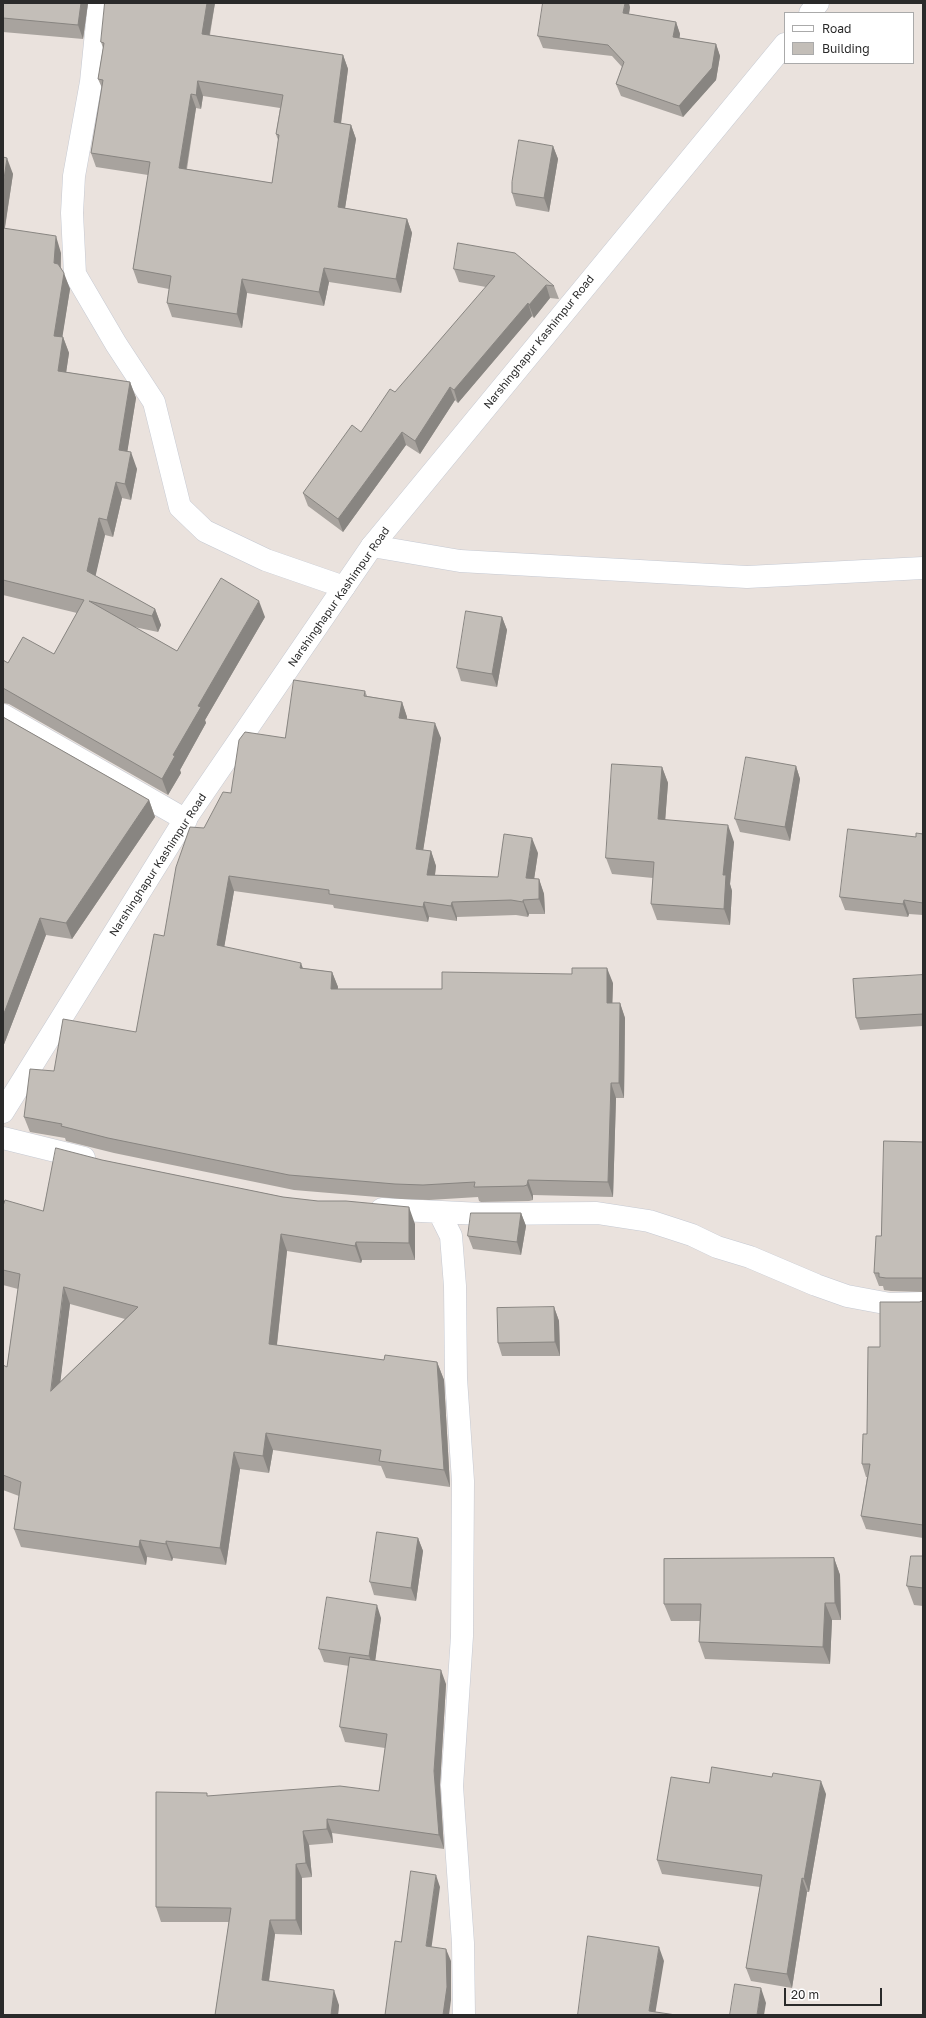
<!DOCTYPE html>
<style>
body{margin:0}
#map{position:relative;width:926px;height:2018px;overflow:hidden;background:#eae2dd;font-family:"Golos Text",sans-serif}
canvas{display:block}
.frame{position:absolute;inset:0;border:4px solid #2a2a2a;pointer-events:none}
.legend{position:absolute;left:784px;top:12px;width:130px;height:52px;box-sizing:border-box;background:#fff;border:1px solid #aaa;margin:0;padding:5px 7px;list-style:none;font-size:12px;color:#2a2a2a}
.legend li{display:flex;align-items:center;gap:8px;height:20px}
.legend b{width:20px;border:1px solid #aaa}
.scale{position:absolute;left:784px;top:1988px;width:98px;height:18px;box-sizing:border-box;border:2px solid #2a2a2a;border-top:0;padding-left:5px;font-size:12px;line-height:14px;white-space:nowrap;color:#2a2a2a;-webkit-text-stroke:3px #fff;paint-order:stroke}
</style>
<div id="map">
<canvas width="926" height="2018"></canvas>
<div class="frame"></div>
<ul class="legend">
<li><b style="height:5px;background:#fff"></b>Road</li>
<li><b style="height:11px;background:#c3beb8"></b>Building</li>
</ul>
<div class="scale">20 m</div>
</div>
<script>
const c = document.querySelector('canvas').getContext('2d');
c.lineJoin = 'round';
function strokePath(path, color, width, dash) {
  c.strokeStyle = color;
  c.lineWidth = width;
  c.lineCap = dash ? 'butt' : 'round';
  c.setLineDash(dash || []);
  c.stroke(path);
}
function paint(path, color) {
  c.fillStyle = color;
  c.fill(path, 'evenodd');
}
function write(font, color, halo, rows, align = 'center') {
  c.font = font + ' "Golos Text",sans-serif';
  c.lineWidth = 3.5;
  c.setLineDash([]);
  c.textBaseline = 'middle';
  c.strokeStyle = halo;
  c.fillStyle = color;
  for (const [text, x, y, turn = 0] of rows) {
    c.save();
    c.translate(x, y);
    c.rotate((+turn || 0) * Math.PI / 180);
    c.textAlign = isNaN(turn) ? turn : align;
    if (halo) c.strokeText(text, 0, 0);
    c.fillText(text, 0, 0);
    c.restore();
  }
}
const street = new Path2D(`
 M99 3 91 82 74 176 72 213 75 274 116 344 154 402 180 507 205 531 266 560 344 587
 M372 546 460 561 747 577 923 568
 M3 715 186 820
 M3 1138 84 1158
 M382 1209 481 1214 597 1213 649 1221 692 1235 717 1247 750 1257 816 1285 847 1296 890 1304 923 1303
 M439 1212 451 1236 455 1286 456 1378 463 1481 462 1636 452 1786 463 1943 464 2015`);
const secondary = new Path2D(`
 M810 13 818 3
 M3 1112 182 824 372 546 785 44`);
const wall = new Path2D(`
 M3 3H88L83 39 3 32Z
 M105 3H215L210 35 343 55 348 69 341 124 351 125 356 139 345 208 407 219 412 233 401 293 329 282 324 306 247 293 242 328 172 317 167 303 169 289 138 283 133 269 148 175 96 167 91 153 102 88 98 79 103 48 101 42ZM203 96 280 108 276 134 278 140 272 183 187 169 196 108 201 109Z
 M630 7 629 14 676 22 680 34 679 38 716 44 720 56 716 80 683 117 621 96 616 84 622 67 612 56 543 48 538 36Z
 M553 146 558 159 549 212 516 206 512 193Z
 M3 157 13 174 5 228 61 253V268L70 289 62 337H63L69 353 66 372 130 382 136 398 127 452 137 469 131 500 122 498 113 537 105 535 95 576 155 609 161 625 158 632 134 627 177 651 265 617 205 720 206 723 180 770 181 773 168 795 9 704 3 703V660L8 663 54 654 77 613 3 595Z
 M454 269 554 286 559 299 550 298 534 318 532 316 458 403 455 400 420 454 406 445 343 532 308 506 303 493 361 432 486 287 459 282Z
 M502 617 507 630 497 687 461 681 457 668Z
 M365 691 367 696 402 702 407 717V719L441 738 423 850 431 851 436 866 435 875 498 877 538 853 534 879H539L544 894 545 914H529L528 917 516 915 457 917V921L429 917 428 922 334 908 333 905 234 891 224 947 303 968 332 972 338 987 337 989H442L613 983 612 1003H620L625 1018 624 1098H616L613 1197 533 1195V1200L529 1201 481 1202 479 1201 478 1197 429 1200 401 1199 294 1190 114 1153 66 1141 65 1138 30 1132 24 1117 54 1071 136 1032 164 936 204 828 231 793 285 738Z
 M3 717 149 800 155 817 72 939 46 935 3 1047Z
 M796 766 800 779 790 841 740 832 735 819Z
 M662 767 668 783 665 820 734 842 730 884 732 891 730 925 657 920 651 904 653 878 612 874 606 858Z
 M923 834V915L909 914 908 917 845 910 840 897 916 837Z
 M923 975V1026L860 1030 856 1018Z
 M923 1142V1292L891 1291 884 1290 883 1286H879L874 1273 881 1236Z
 M102 1160 415 1224V1260H362L361 1263 287 1251 277 1345 384 1360 437 1362 444 1380 450 1487 386 1478 381 1466 273 1450 269 1473 240 1469 226 1565 173 1558 172 1561 147 1557 146 1565 21 1547 14 1529 19 1496 3 1490V1365L7 1367 18 1289 3 1285V1206L43 1211ZM70 1304 125 1319 60 1382Z
 M521 1213 526 1226 521 1255 473 1249 468 1236Z
 M923 1301V1538L866 1529 861 1516 867 1477H866L862 1464 867 1434 880 1347 919 1302Z
 M554 1307 559 1321 560 1356H502L498 1343Z
 M418 1538 423 1551 416 1601 374 1595 370 1582Z
 M923 1556V1606L914 1605 907 1586Z
 M834 1558 840 1575 841 1620H832L830 1664 705 1659 699 1642 700 1621H671L664 1604Z
 M381 1618 375 1660 446 1684 440 1785 444 1849 332 1833 333 1843 309 1845 312 1877 302 1878V1935L275 1934 269 1981 339 2005 338 2015H215L229 1922H161L156 1907 208 1796 379 1791 385 1748 345 1742 340 1727 349 1666 324 1662 319 1649Z
 M709 1783 826 1794 809 1892H807L792 1988 751 1981 746 1968 760 1887 662 1874 657 1860Z`);
const shadedWall = new Path2D(`
 M81 3H88L83 39 78 25Z
 M207 3H215L207 48 202 34Z
 M625 3H629L630 7 627 25 623 13Z
 M676 22 680 34 678 49 673 37Z
 M716 44 720 56 716 80 683 117 679 106Z
 M343 55 348 69 339 137 334 122Z
 M198 81 203 96 201 109 196 95Z
 M191 94 196 108 184 182 179 168Z
 M351 125 356 139 343 221 338 207Z
 M553 146 558 159 549 212 544 198Z
 M7 158 13 174 3 239V186Z
 M407 219 412 233 401 293 396 279Z
 M56 236 61 253 60 280 54 263Z
 M324 268 329 282 324 306 319 292Z
 M64 273 70 289 60 352 54 336Z
 M242 279 247 293 242 328 237 314Z
 M546 285 550 298 534 318 529 305Z
 M528 303 532 316 458 403 454 390Z
 M63 337 69 353 64 387 58 371Z
 M130 382 136 398 125 466 119 450Z
 M450 387 455 400 420 454 415 441Z
 M402 432 406 445 343 532 338 519Z
 M131 452 137 469 131 500 125 484Z
 M116 482 122 498 113 537 107 520Z
 M99 518 105 535 93 587 87 571Z
 M259 601 265 617 205 720 206 723 180 770 181 773 168 795 162 779 173 755 198 706Z
 M155 609 161 625 158 632 152 616Z
 M502 617 507 630 497 687 492 674Z
 M402 702 407 717 405 733 399 718Z
 M435 723 441 738 421 864 416 849Z
 M796 766 800 779 790 841 785 827Z
 M662 767 668 783 664 836 658 819Z
 M149 800 155 817 72 939 66 923Z
 M728 825 734 842 730 884 732 891 730 925 724 909 723 875Z
 M532 838 538 853 532 893 526 878Z
 M431 851 436 866 433 890 427 875Z
 M229 876 234 891 222 960 217 945Z
 M539 879 544 894 545 914 539 899Z
 M523 900 529 914 528 917 523 902Z
 M904 900 909 914 908 917 903 904Z
 M424 902 429 917 428 922 423 907Z
 M452 902 457 917V921L451 906Z
 M40 918 46 935 3 1047V1016Z
 M301 963 306 977 300 968Z
 M607 968 613 983 612 1018 607 1003Z
 M332 972 338 987 336 1004 331 989Z
 M620 1003 625 1018 624 1098 619 1083Z
 M611 1083 616 1098 613 1197 608 1182Z
 M528 1180 533 1195V1200L527 1185Z
 M409 1207 415 1224V1260L409 1243Z
 M521 1213 526 1226 521 1255 517 1242Z
 M281 1234 287 1251 275 1361 269 1344Z
 M356 1242 362 1260 361 1263 355 1246Z
 M64 1287 70 1304 57 1409 51 1391Z
 M554 1307 559 1321 560 1356 555 1342Z
 M437 1362 444 1380 450 1487 444 1470Z
 M266 1433 273 1450 269 1473 263 1456Z
 M234 1452 240 1469 226 1565 220 1548Z
 M418 1538 423 1551 416 1601 411 1588Z
 M140 1540 147 1557 146 1565 139 1547Z
 M166 1541 173 1558 172 1561 166 1544Z
 M834 1558 840 1575 841 1620 835 1603Z
 M825 1603 832 1620 830 1664 823 1647Z
 M377 1605 381 1618 374 1670 369 1656Z
 M441 1670 446 1684 440 1785 444 1849 439 1835 434 1771Z
 M821 1781 826 1794 809 1892 804 1879Z
 M327 1819 332 1833 333 1843 327 1829Z
 M303 1831 309 1845 312 1877 306 1863Z
 M296 1864 302 1878V1935L296 1920Z
 M436 1875 440 1887 430 1958 426 1946Z
 M802 1878 807 1892 792 1988 787 1974Z
 M270 1920 275 1934 267 1995 262 1980Z
 M659 1947 664 1961 655 2015 649 2011Z
 M446 1949 451 1961V2000L449 2015H443Z
 M761 1988 766 2003 764 2015H757Z
 M334 1990 339 2005 338 2015H331Z`);
const building = new Path2D(`
 M3 3H81L78 25 3 18Z
 M105 3H207L202 34 343 55 334 122 351 125 338 207 407 219 396 279 324 268 319 292 242 279 237 314 167 303 171 276 133 269 150 162 91 153 103 80 98 79 104 43 101 42ZM198 81 283 95 276 134 279 135 272 183 179 168 191 94 196 95Z
 M543 3H625L623 13 676 22 673 37 716 44 712 68 679 106 616 84 624 62 608 45 538 36Z
 M519 140 553 146 544 198 512 193V182Z
 M3 157 7 158 3 186Z
 M3 228 56 236 54 263 58 264 64 273 54 336 63 337 58 371 130 382 119 450 131 452 125 484 116 482 107 520 99 518 87 571 155 609 152 616 89 601 177 651 221 578 259 601 198 706 201 707 173 755 175 756 162 779 3 688V660L8 663 23 637 54 654 84 600 3 580Z
 M458 243 515 253 554 286 546 285 529 305 528 303 454 390 450 387 415 441 402 432 338 519 303 493 352 425 361 432 390 389 395 392 495 276 454 269Z
 M466 611 502 617 492 674 457 668Z
 M294 680 365 691 364 696 402 702 399 718 435 723 416 849 431 851 427 875 498 877 504 834 532 838 526 878 539 879V899L523 900V902L511 900 452 902 451 906 424 902 423 907 329 894V890L229 876 217 945 301 963 300 968 332 972 331 989H442V972L572 974V968H607V1003H620L619 1083H611L608 1182 528 1180 527 1185 524 1186 476 1187H474L475 1182 423 1185 395 1184 289 1175 108 1138 61 1126 62 1124 24 1117 30 1069 54 1071 63 1019 136 1032 154 934 164 936 176 867 190 827 204 828 223 792 231 793 239 740 245 732 285 738Z
 M3 717 149 800 66 923 40 918 3 1016Z
 M746 757 796 766 785 827 735 819Z
 M612 764 662 767 658 819 728 825 723 875H726L724 909 651 904 654 862 606 858Z
 M848 829 916 837V833L923 834V903L904 900 903 904 840 897Z
 M923 975V1014L856 1018 853 979Z
 M884 1141 923 1142V1278H886L879 1277V1273H874L876 1236H881Z
 M56 1148 102 1160 283 1197 318 1201H346L409 1207V1243L356 1242 355 1246 281 1234 269 1344 384 1360 385 1355 437 1362 444 1470 379 1461 381 1450 266 1433 263 1456 234 1452 220 1548 166 1541V1544L140 1540 139 1547 14 1529 21 1482 3 1475V1365L7 1367 20 1274 3 1270V1206L5 1200 43 1211ZM64 1287 138 1307 51 1391Z
 M471 1213H521L517 1242 468 1236Z
 M923 1301V1525L861 1516 870 1464H862L863 1434H867L868 1347H880V1302H919Z
 M554 1307 555 1342 498 1343 497 1308Z
 M377 1532 418 1538 411 1588 370 1582Z
 M911 1556H923V1588L907 1586Z
 M834 1558 835 1603H825L823 1647 699 1642 701 1604H664V1559Z
 M327 1597 377 1605 369 1656 319 1649Z
 M350 1657 441 1670 434 1771 439 1835 327 1819V1829L303 1831 306 1863 296 1864V1920H270L262 1980 334 1990 331 2015H215L231 1908 156 1907V1792L207 1793V1796L340 1786 379 1791 387 1734 340 1727Z
 M712 1767 772 1777 773 1773 821 1781 804 1879 802 1878 787 1974 746 1968 762 1875 657 1860 671 1777 709 1783Z
 M411 1871 436 1875 426 1946 446 1949 447 1987 443 2015H385L395 1941 401 1942Z
 M588 1936 659 1947 649 2011 676 2015H578Z
 M735 1984 761 1988 757 2015H730Z`);
const streetNames = [
 ["Narshinghapur Kashimpur Road",539,342,-51],
 ["Narshinghapur Kashimpur Road",339,597,-55],
 ["Narshinghapur Kashimpur Road",158,865,-57]
];
strokePath(street, '#c5c9d2', 23);
strokePath(secondary, '#c5c9d2', 23);
strokePath(street, '#fff', 22);
strokePath(secondary, '#fff', 22);
paint(wall, '#a8a39e');
paint(shadedWall, '#888581');
paint(building, '#c3beb8');
strokePath(building, '#888581', 1);
write('11px', '#2a2a2a', '#fff', streetNames);
</script>
